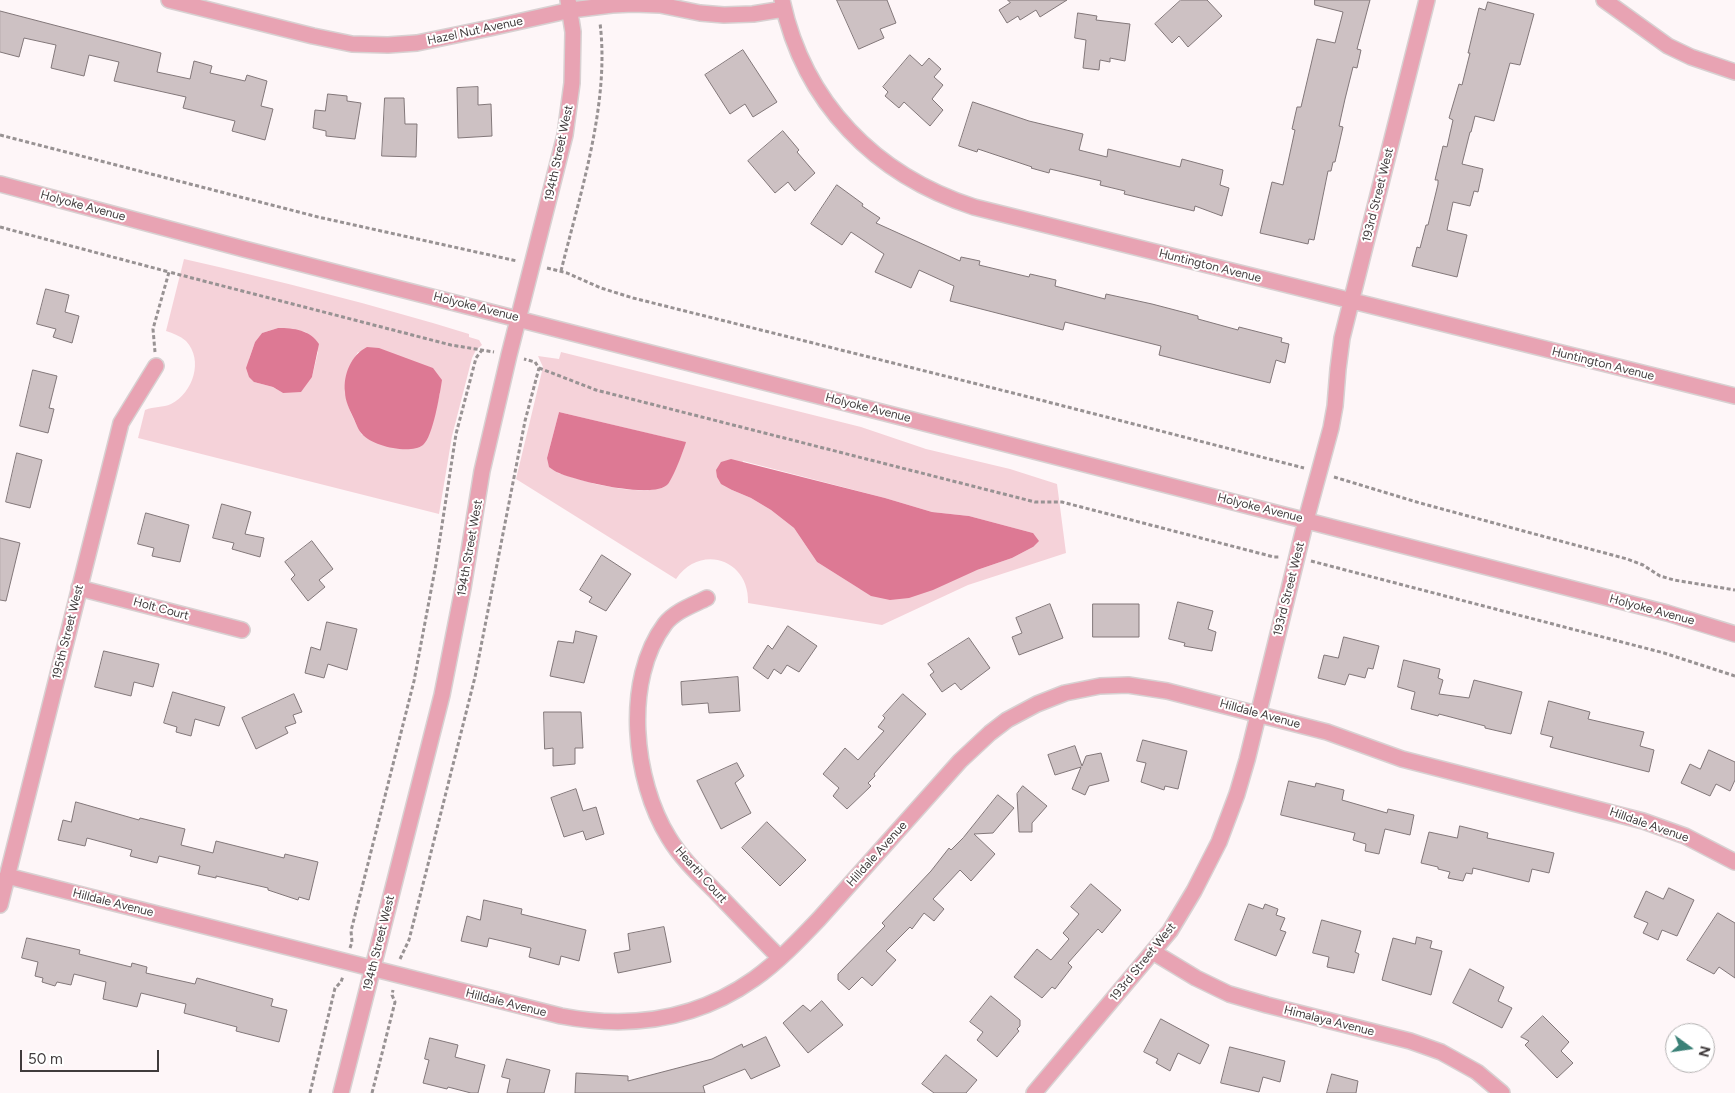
<!DOCTYPE html>
<style>
body{margin:0}
#map{position:relative;width:1735px;height:1093px;overflow:hidden;background:#fef6f8;font-family:Figtree,sans-serif}
canvas{display:block}
.north{position:absolute;left:1665px;top:1023px;width:50px;height:50px;box-sizing:border-box;background:#fff;border:1px solid #b3b1b1;border-radius:50%;rotate:104deg;font-size:14px;font-weight:700;line-height:20px;text-align:center;color:#403b3c}
.north::after{content:'';display:block;margin:auto;width:18px;height:22px;background:#3b8177;clip-path:polygon(50% 0,100% 100%,50% 72%,0 100%)}
.scale{position:absolute;left:20px;top:1050px;width:139px;height:22px;box-sizing:border-box;border:2px solid #403b3c;border-top:0;padding-left:6px;font-size:15px;line-height:18px;white-space:nowrap;color:#403b3c;-webkit-text-stroke:4px #fff;paint-order:stroke}
</style>
<div id="map">
<canvas width="1735" height="1093"></canvas>
<div class="north">N</div>
<div class="scale">50 m</div>
</div>
<script>
const c = document.querySelector('canvas').getContext('2d');
c.lineJoin = 'round';
function paint(path, color) {
  c.fillStyle = color;
  c.fill(path, 'evenodd');
}
function strokePath(path, color, width, dash) {
  c.strokeStyle = color;
  c.lineWidth = width;
  c.lineCap = dash ? 'butt' : 'round';
  c.setLineDash(dash || []);
  c.stroke(path);
}
function write(font, color, halo, rows, align = 'center') {
  c.font = font + ' Figtree,sans-serif';
  c.lineWidth = 4;
  c.setLineDash([]);
  c.textBaseline = 'middle';
  c.strokeStyle = halo;
  c.fillStyle = color;
  for (const [text, x, y, turn = 0] of rows) {
    c.save();
    c.translate(x, y);
    c.rotate((+turn || 0) * Math.PI / 180);
    c.textAlign = isNaN(turn) ? turn : align;
    if (halo) c.strokeText(text, 0, 0);
    c.fillText(text, 0, 0);
    c.restore();
  }
}
const green = new Path2D(`
 M184 259C280 281 375 305 469 334V337L479 340 482 345 476 350 472 358 452 436 439 514 138 438 145 410C154 406 163 408 171 404 193 393 204 360 186 341 180 336 173 333 166 331ZM278 328 306 332 318 352 312 377 283 393 273 387 254 382 249 359 255 342 262 333ZM358 352 440 393 433 421 362 435C345 405 338 383 358 352Z
 M561 352 861 427 926 449 1010 469 1057 484 1066 553 968 585 882 625 748 603C750 559 700 543 676 579L516 479 543 367 538 356 559 359ZM559 412 685 442C682 465 665 477 648 491L622 489 595 484 558 473 547 458ZM743 461 885 498 932 512 969 516 1033 533V547L1012 558 977 570 860 589 817 562 794 528 771 510 751 498 732 490Z`);
const water = new Path2D(`
 M278 328C294 328 310 330 319 344L312 377 301 392 283 393 273 387 254 382 249 377 246 368 255 342 262 333Z
 M367 347 379 348 433 368 442 380C440 393 433 437 423 445 410 455 372 446 362 434 358 430 356 423 353 417 350 410 345 401 345 392 343 375 351 355 367 347Z
 M559 412 686 442C684 450 673 478 668 484 654 500 577 481 559 473 556 472 552 469 549 467L547 458Z
 M731 459 885 498 932 512 969 516 1033 533 1039 541 1033 547 1012 558 977 570 933 590 909 598 890 600 871 596 817 562 794 528 771 510 751 498 732 490 721 484 717 477 716 470 721 462Z`);
const building = new Path2D(`
 M837 0H887L896 23 880 29 884 38 859 49Z
 M1008 0H1067L1040 17 1036 10 1020 20 1018 16 1007 23 999 10 1010 3Z
 M1181 0H1207L1222 16 1188 47 1179 36 1172 43 1155 24Z
 M1315 0H1370L1357 49 1361 50 1357 68 1353 67 1345 99 1339 126 1343 127 1335 162H1333L1331 171H1328L1314 240 1309 239 1308 244 1260 233 1272 182 1283 185 1295 130 1292 129 1297 107H1301L1317 39 1335 43 1343 12 1315 5Z
 M1488 2 1534 14 1520 65 1510 63 1494 121 1475 116 1471 132H1470L1462 164 1483 169 1478 192 1474 191 1470 206 1453 202 1447 230 1467 235 1457 277 1412 266 1417 247 1420 248 1426 225H1428L1430 217 1438 184V180H1435L1443 146 1447 147 1453 120 1449 118 1459 84 1462 85 1470 53H1468L1479 8 1485 10Z
 M0 11 161 53 157 72 190 79 194 61 212 66 210 73 245 81 247 75 267 81 261 106 273 109 265 140 232 131 235 121 183 108 186 97 114 81 119 62 89 55 84 76 51 68 56 45 24 38 19 57 0 52Z
 M1078 13 1097 16 1096 20 1130 24 1125 61 1110 58V62L1100 60 1099 70 1083 68 1086 40 1075 38Z
 M743 50 777 102 753 117 745 104 730 114 705 75Z
 M910 55 922 66 929 58 941 69 934 77 943 85 932 99 943 110 930 126 904 102 899 108 885 96 888 92 883 87Z
 M478 87V105L491 104 492 136 458 138 457 88Z
 M328 94 347 96V101L361 103 355 139 326 136V131L313 128 315 110 325 111Z
 M385 98H404L405 124H417L416 157 382 156Z
 M973 102 1029 121 1083 134 1079 150 1107 157 1108 149 1180 167 1182 159 1223 170 1220 185 1229 188 1222 216 1195 206 1194 211 1124 194 1125 191 1100 185 1101 181 1050 169 1049 173 1031 168 1032 167 978 149 977 152 959 146Z
 M783 131 799 150 797 152 815 173 795 191 788 182 775 193 748 161Z
 M837 185 863 204 862 206 880 218 876 223 960 261 961 257 980 261 979 265 1029 277 1030 274 1056 280 1055 286 1105 299 1106 294 1152 304 1198 316V319L1238 330 1239 327 1282 338 1281 342 1289 344 1285 363 1276 360 1270 383 1159 355 1161 346 1065 322 1063 330 950 301 954 286 919 270 911 288 875 272 884 254 851 232 842 245 811 224Z
 M46 289 69 295 65 312 79 316 72 343 53 337 56 329 37 324Z
 M33 370 57 376 49 408 54 409 48 433 20 426Z
 M17 453 42 460 30 508 6 502Z
 M222 504 251 512 245 534 264 538 260 557 232 549 234 543 213 538Z
 M146 513 189 525 180 562 152 556 154 548 138 544Z
 M0 538 20 543 6 601 0 600Z
 M312 541 333 569 319 580 325 587 308 601 291 579 295 575 285 562Z
 M602 555 631 574 606 611 589 602 592 597 580 590Z
 M1178 602 1213 611 1208 629 1216 632 1212 651 1184 646 1185 643 1169 639Z
 M1050 604 1063 638 1019 655 1012 637 1022 633 1016 618Z
 M1093 604H1139V637H1093Z
 M327 622 357 629 347 670 328 664 324 678 305 673 311 647 320 650Z
 M788 626 817 646 799 672 787 665 781 674 774 669 768 679 753 668 768 645 772 649Z
 M576 631 597 636 584 683 550 676 558 641 573 643Z
 M1344 637 1379 646 1373 669 1368 668 1365 678 1349 674 1345 685 1318 678 1324 655 1338 658Z
 M969 638 990 668 961 690 955 683 942 692 930 675 934 672 928 664Z
 M104 651 159 664 153 687 134 682 131 696 95 687Z
 M1404 660 1440 669 1438 678 1443 680 1439 694 1469 698 1474 680 1522 692 1511 734 1485 728V726L1439 714 1438 716 1411 709 1415 692 1398 687Z
 M738 677 740 711 709 713 708 703 682 705 681 682Z
 M173 692 225 707 219 726 195 719 191 736 176 732 177 727 164 723Z
 M294 694 302 712 293 715 296 723 285 727 288 733 256 749 242 718Z
 M903 694 926 714 874 774 875 776 868 783 871 786 847 809 833 796 839 788 823 774 845 748 858 760 884 731 878 727 885 718 883 716Z
 M1549 701 1590 712 1588 719 1644 732 1640 746 1654 750 1649 772 1550 747 1553 737 1541 734Z
 M544 712H581L583 748H575V764L553 766V748L545 749Z
 M1143 740 1187 751 1178 789 1165 786 1164 790 1141 782 1146 763 1137 761Z
 M1075 746 1082 766 1086 756 1101 753 1109 781 1089 786 1085 795 1072 789 1081 767 1055 775 1048 755Z
 M1709 750 1735 762V780L1730 791 1716 784 1710 796 1681 783 1690 764 1700 769Z
 M737 763 744 776 735 783 751 813 721 829 697 781Z
 M1289 781 1315 787 1316 783 1344 790 1342 800 1387 813 1388 809 1414 815 1410 835 1385 829 1379 854 1365 851 1366 844 1353 840 1355 833 1281 815Z
 M1023 786 1047 806 1032 823V832H1019L1017 794Z
 M576 789 583 811 596 807 604 834 586 840 583 831 564 837 551 798Z
 M998 795 1014 808 993 833 974 834 995 854 971 881 960 870 933 899 944 909 934 921 924 913 912 929 910 927 886 951 896 960 872 986 862 977 849 990 838 980V974L885 926 882 923 931 871 949 848 951 850 963 838Z
 M76 802 139 820 140 818 185 829 181 845 213 853 216 841 284 858 285 854 318 862 309 900 299 897 298 900 268 890V888L216 876V878L198 874 200 866 159 856 157 863 130 856 132 850 87 838 85 846 58 840 63 820 71 822Z
 M767 822 806 860 780 886 742 848Z
 M1460 826 1488 833 1487 838 1554 853 1549 873 1532 869 1529 882 1473 868 1472 874 1466 873 1463 881 1448 878 1450 872 1438 869V867L1421 863 1429 832 1457 838Z
 M1091 884 1121 910 1102 933 1098 929 1068 963 1072 967 1055 989 1052 987 1042 998 1014 977 1037 949 1051 960 1069 939 1063 933 1079 914 1071 907Z
 M1669 888 1694 900 1677 936 1662 930 1658 940 1643 933 1648 923 1634 917 1646 891 1663 899Z
 M484 900 522 909 521 914 586 930 579 961 561 956 559 965 529 957 531 948 489 938 487 947 461 941 467 916 480 920Z
 M1249 904 1263 909 1265 904 1278 909 1276 915 1285 918 1280 930 1286 932 1276 956 1235 940Z
 M1718 913 1735 923V978L1719 967 1714 974 1687 960Z
 M1322 920 1361 931 1355 952 1359 954 1354 973 1327 967 1329 957 1313 953Z
 M664 927 671 962 618 973 614 953 630 950 628 934Z
 M1417 937 1432 941 1430 948 1442 951 1431 995 1382 980 1393 938 1415 944Z
 M27 938 80 950 79 954 131 967 132 963 147 967 146 973 195 984 197 978 273 999 271 1006 287 1010 279 1042 236 1031 237 1027 184 1013 186 1004 141 993 137 1007 103 999 106 982 74 974 71 985 57 982 55 986 42 982 43 978 35 976 38 962 22 958Z
 M1470 969 1504 987 1498 1001 1512 1008 1502 1028 1453 1003Z
 M991 996 1020 1020V1026L1017 1029 1019 1031 997 1057 977 1040 983 1032 970 1022Z
 M822 1001 843 1025 808 1053 783 1023 803 1005 810 1011Z
 M1543 1016 1569 1042 1561 1051 1573 1063 1557 1078 1525 1045 1529 1041 1521 1037Z
 M1161 1019 1209 1045 1200 1064 1178 1053 1170 1071 1156 1063 1158 1059 1144 1052Z
 M766 1037 780 1066 751 1079 745 1069 703 1086 705 1093H575L576 1073 628 1076V1081L712 1059 742 1044 743 1047Z
 M430 1038 458 1045 455 1057 485 1065 478 1093H471L448 1087 447 1089 423 1083 429 1060 425 1059Z
 M1230 1047 1285 1061 1280 1082 1263 1077 1259 1092 1221 1083Z
 M946 1055 977 1080 966 1093H934L922 1084Z
 M507 1059 550 1070 544 1093H507L510 1079 502 1077Z
 M1332 1074 1358 1081 1356 1093H1327Z`);
const path = new Path2D(`
 M0 135 318 217 517 261
 M0 227 169 272
 M547 268 567 273 601 288 633 298 1021 395 1304 468
 M561 271C580 194 610 103 600 23
 M155 352 153 329 169 272 451 345 494 352
 M539 368 596 390 1035 502H1062L1274 557H1280
 M1334 477 1420 503 1627 559 1643 565 1660 576 1674 580 1735 590
 M1311 561 1664 653 1735 676
 M350 948 352 942 351 931 414 681 436 564 456 434 476 358 482 350
 M400 959 409 940 475 677 525 421 539 368 535 362 524 359
 M310 1093 335 988 341 982 343 976
 M372 1093 395 1002 392 995 393 990`);
const minor = new Path2D(`
 M169 0 313 36 352 44 388 45 417 43 490 28 571 10 612 5 633 4 660 5 700 13 724 15 753 14 784 9
 M782 0C804 103 875 175 974 207L1735 396
 M1604 0 1668 46 1691 57 1735 72
 M0 184 244 249 1667 613 1735 634
 M79 588 242 630
 M707 598C693 605 675 611 665 624 623 680 633 780 669 838 681 858 699 875 716 892 737 914 758 936 780 958
 M7 876 561 1016C629 1029 696 1020 754 979 778 962 799 940 819 919L960 761 990 733 1007 720 1037 704 1065 693 1100 686 1128 685 1167 691 1327 732 1402 759 1643 821 1685 836 1735 862
 M0 905 121 423 156 366
 M1153 952 1196 978 1229 994 1267 1005 1410 1041 1441 1052 1477 1072 1502 1093
 M341 1093 442 695 463 588 482 471 509 355 565 135 572 83 573 32 568 0
 M1034 1093 1170 931 1194 891 1219 842 1237 794 1247 760 1306 520 1331 428 1335 406 1338 369 1342 338 1427 0`);
const streetNames = [
 ["Hazel Nut Avenue",475,31,-12],
 ["194th Street West",559,153,-78],
 ["193rd Street West",1378,195,-76],
 ["Holyoke Avenue",83,206,15],
 ["Huntington Avenue",1210,266,14],
 ["Holyoke Avenue",476,307,14],
 ["Huntington Avenue",1603,364,14],
 ["Holyoke Avenue",868,408,14],
 ["Holyoke Avenue",1260,508,14],
 ["194th Street West",470,548,-80],
 ["193rd Street West",1289,589,-76],
 ["Holt Court",161,609,15],
 ["Holyoke Avenue",1652,610,15],
 ["195th Street West",68,632,-76],
 ["Hilldale Avenue",1260,714,15],
 ["Hilldale Avenue",1649,825,19],
 ["Hilldale Avenue",877,854,-48],
 ["Hearth Court",701,875,48],
 ["Hilldale Avenue",113,903,14],
 ["194th Street West",379,943,-76],
 ["193rd Street West",1143,962,-51],
 ["Hilldale Avenue",506,1003,14],
 ["Himalaya Avenue",1329,1021,14]
];
paint(green, '#f5d2d9');
paint(water, '#dd7994');
paint(building, '#cdc1c3');
strokePath(building, '#827779', 1);
strokePath(minor, '#d8d1d2', 18);
strokePath(path, '#989293', 3, [4, 2.5]);
strokePath(minor, '#e8a3b3', 15);
write('12px', '#403b3c', '#fff', streetNames);
</script>
